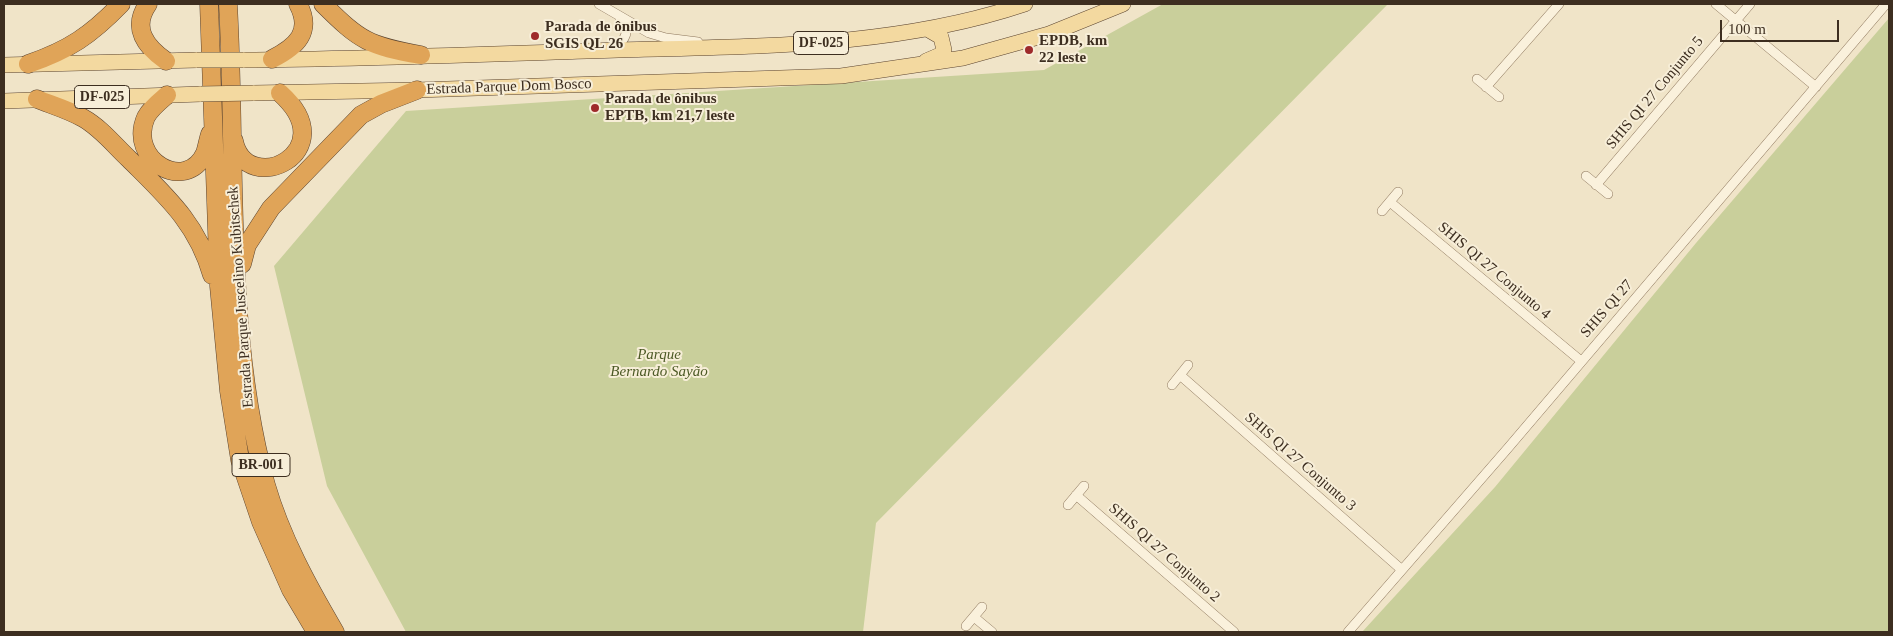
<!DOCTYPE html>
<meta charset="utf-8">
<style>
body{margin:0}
#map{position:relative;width:1893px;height:636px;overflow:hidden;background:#f0e4c8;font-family:"Times New Roman",serif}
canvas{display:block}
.frame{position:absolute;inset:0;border:5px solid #3d2e20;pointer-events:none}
.scale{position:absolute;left:1720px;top:20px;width:119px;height:22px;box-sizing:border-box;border:2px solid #3d2e20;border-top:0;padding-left:6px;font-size:15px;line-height:18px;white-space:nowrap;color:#3d2e20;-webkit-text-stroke:4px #f7eed8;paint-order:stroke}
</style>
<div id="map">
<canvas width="1893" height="636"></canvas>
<div class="frame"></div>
<div class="scale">100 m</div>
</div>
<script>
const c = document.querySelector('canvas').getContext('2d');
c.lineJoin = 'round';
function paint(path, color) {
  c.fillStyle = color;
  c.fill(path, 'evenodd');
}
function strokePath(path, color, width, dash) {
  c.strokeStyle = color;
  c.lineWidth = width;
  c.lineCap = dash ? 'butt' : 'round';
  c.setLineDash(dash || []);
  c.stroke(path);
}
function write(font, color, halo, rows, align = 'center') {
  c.font = font + ' "Times New Roman",serif';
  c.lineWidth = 4;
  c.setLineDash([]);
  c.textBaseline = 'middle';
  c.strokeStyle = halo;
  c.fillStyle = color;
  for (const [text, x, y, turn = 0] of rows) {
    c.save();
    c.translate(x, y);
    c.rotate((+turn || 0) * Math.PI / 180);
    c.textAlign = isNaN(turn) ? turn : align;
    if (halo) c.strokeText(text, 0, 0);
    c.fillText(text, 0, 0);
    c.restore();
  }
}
const green = new Path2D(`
 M1163 4H1388L876 523 863 632H406L327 486 274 266 406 111 1044 70Z
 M1889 18V632H1362L1495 487 1696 243Z`);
const street = new Path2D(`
 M599 4 649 33 666 38 698 42
 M1716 4 1816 87
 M613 49C626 40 631 31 620 18
 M1477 79 1499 97
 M1486 87 1559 4
 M1586 176 1608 194
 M1596 185 1750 4
 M1390 202 1581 361
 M1382 211 1398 192
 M1180 375 1402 570
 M1172 385 1188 365
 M1076 495 1234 632
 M1068 505 1084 486
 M974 617 992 632
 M966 626 982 607
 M1348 632 1508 448 1886 4`);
const primary = new Path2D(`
 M243 60C368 59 493 54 618 50 755 46 894 48 1025 4
 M926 61 940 55 944 50 941 37 929 30
 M4 65 197 60
 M253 93 417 90 841 76 963 58 1049 34 1123 4
 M4 101 201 94`);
const highway = new Path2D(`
 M148 4C131 28 146 47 166 61
 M209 4 219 286 229 391 240 460 261 522 291 590 316 632
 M228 4C237 162 224 332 266 485 281 537 308 586 335 632
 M323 4C360 41 369 46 421 55
 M272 59C296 47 313 32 298 4
 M28 64C69 50 91 35 121 4
 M167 95C160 101 151 108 146 117 127 160 186 194 205 153 207 147 208 140 210 134
 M37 99C52 105 69 110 83 118 101 128 114 145 129 159 166 196 197 223 212 275
 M234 141C246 199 346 152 280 93
 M242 264 247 245 271 208 361 115 381 104 417 90`);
const primaryBridge = new Path2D(`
 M197 60H243
 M201 94 253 93`);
const markers = [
 [535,36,5,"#9e2a2b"],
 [1029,50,5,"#9e2a2b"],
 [595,108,5,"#9e2a2b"]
];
const shields = [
 [821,43,55],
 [102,97,55],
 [261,465,58]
];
const shieldNames = [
 ["DF-025",821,43],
 ["DF-025",102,97],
 ["BR-001",261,465]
];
const poiNames = [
 ["Parada de ônibus",545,27],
 ["SGIS QL 26",545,44],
 ["EPDB, km",1039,41],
 ["22 leste",1039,58],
 ["Parada de ônibus",605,99],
 ["EPTB, km 21,7 leste",605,116]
];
const streetNames = [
 ["Estrada Parque Dom Bosco",509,87,-2],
 ["SHIS QI 27 Conjunto 5",1655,93,-50],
 ["SHIS QI 27 Conjunto 4",1494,271,40],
 ["Estrada Parque Juscelino Kubitschek",241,297,-94],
 ["SHIS QI 27",1607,309,-49],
 ["SHIS QI 27 Conjunto 3",1300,462,41],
 ["SHIS QI 27 Conjunto 2",1164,553,41]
];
const parkNames = [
 ["Parque",659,355],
 ["Bernardo Sayão",659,372]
];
paint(green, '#c9cf9b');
strokePath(street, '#8d765c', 10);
strokePath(primary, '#5b4430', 16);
strokePath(highway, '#5b4430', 19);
strokePath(street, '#faf1dc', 9);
strokePath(primary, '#f3d9a0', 15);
strokePath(highway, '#e0a458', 18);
strokePath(primaryBridge, '#5b4430', 16, []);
strokePath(primaryBridge, '#f3d9a0', 15);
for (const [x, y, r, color] of markers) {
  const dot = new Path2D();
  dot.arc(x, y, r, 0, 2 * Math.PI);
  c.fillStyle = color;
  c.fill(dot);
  strokePath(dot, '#f7eed8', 2);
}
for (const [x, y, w] of shields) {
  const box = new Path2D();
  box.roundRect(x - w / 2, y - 11.5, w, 23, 4);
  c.fillStyle = '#f7eed8';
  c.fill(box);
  strokePath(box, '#3d2e20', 1);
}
write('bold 14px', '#3d2e20', null, shieldNames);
write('bold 15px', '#3d2e20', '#f7eed8', poiNames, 'left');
write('15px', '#3d2e20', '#f7eed8', streetNames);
write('italic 15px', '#4d5a26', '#f7eed8', parkNames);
</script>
